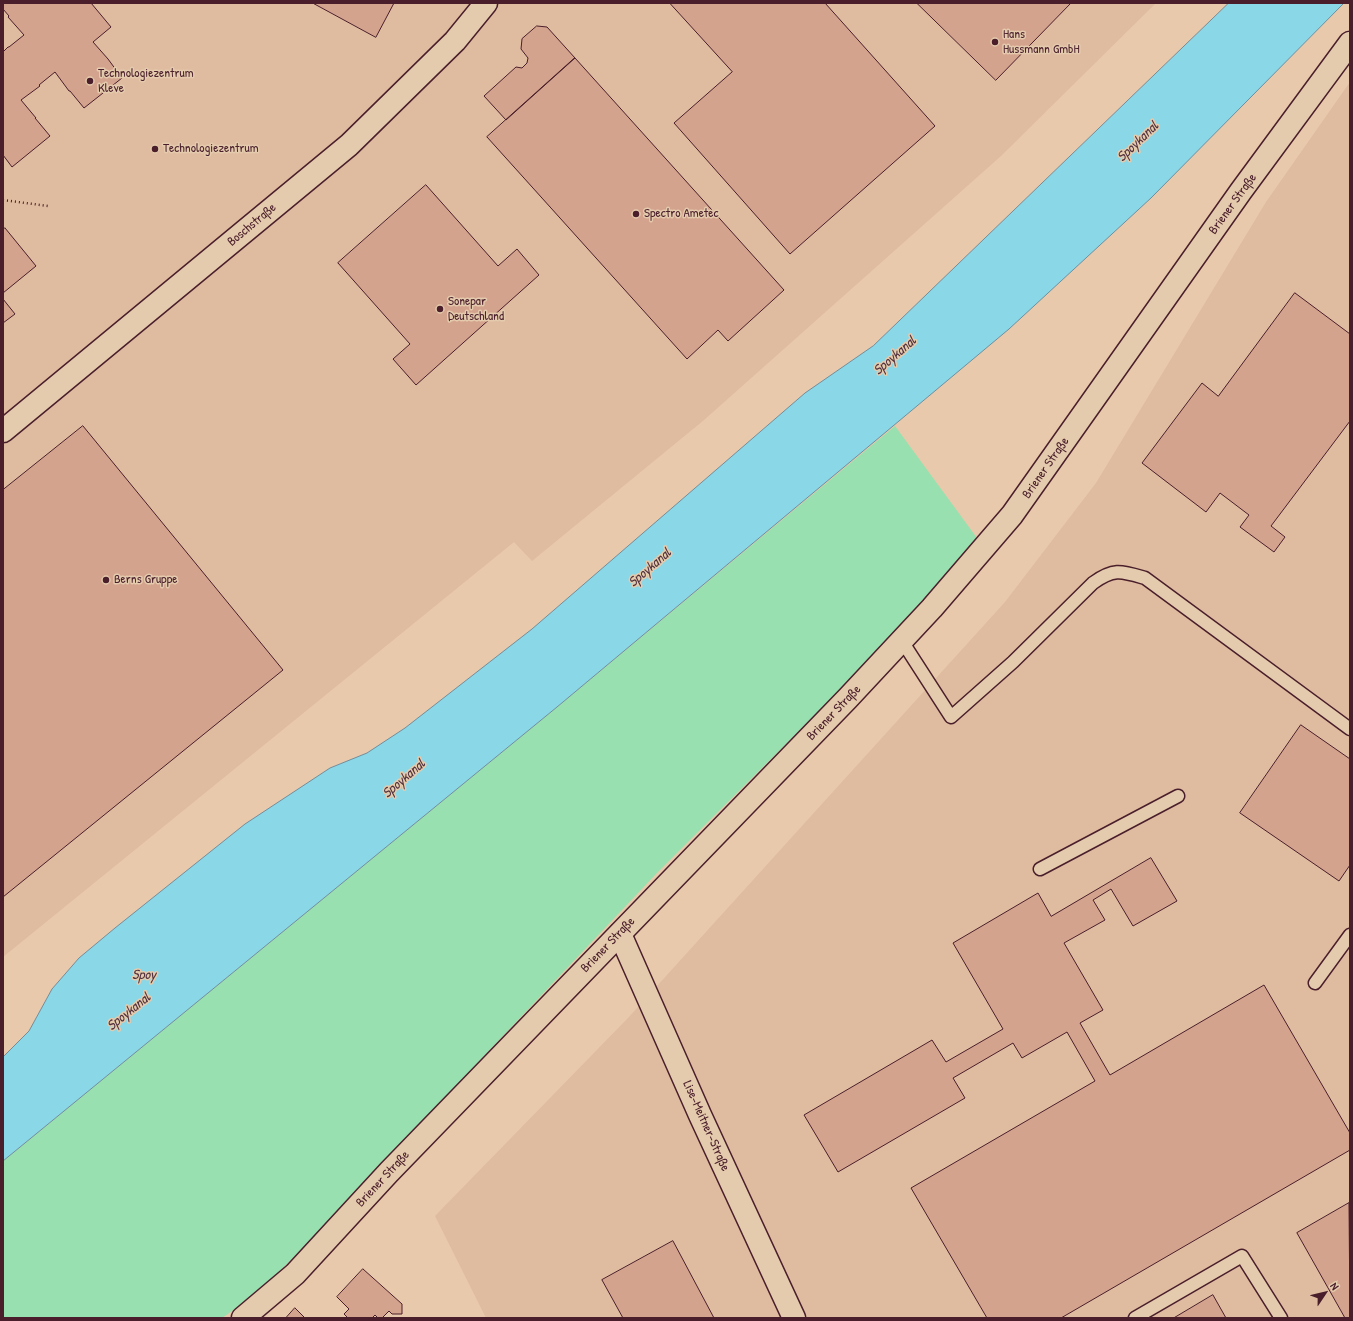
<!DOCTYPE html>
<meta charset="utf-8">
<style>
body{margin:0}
#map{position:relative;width:1353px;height:1321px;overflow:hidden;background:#e8c9ab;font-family:"Patrick Hand",sans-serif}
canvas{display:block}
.frame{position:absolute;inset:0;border:4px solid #4a1f2b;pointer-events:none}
.north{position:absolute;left:1305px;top:1273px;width:40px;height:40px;-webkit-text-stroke:3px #e5cbad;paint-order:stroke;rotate:55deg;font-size:11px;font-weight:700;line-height:16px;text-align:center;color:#4a1f2b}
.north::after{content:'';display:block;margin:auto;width:14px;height:18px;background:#4a1f2b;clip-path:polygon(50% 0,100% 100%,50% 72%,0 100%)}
</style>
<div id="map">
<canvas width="1353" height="1321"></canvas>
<div class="frame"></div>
<div class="north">N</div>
</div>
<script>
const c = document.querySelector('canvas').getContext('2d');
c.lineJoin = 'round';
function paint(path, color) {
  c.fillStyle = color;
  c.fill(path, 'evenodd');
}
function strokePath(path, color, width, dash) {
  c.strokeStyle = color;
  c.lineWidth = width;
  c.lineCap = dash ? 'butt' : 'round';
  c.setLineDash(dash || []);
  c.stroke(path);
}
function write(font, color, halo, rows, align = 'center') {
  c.font = font + ' "Patrick Hand",sans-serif';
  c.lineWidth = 3;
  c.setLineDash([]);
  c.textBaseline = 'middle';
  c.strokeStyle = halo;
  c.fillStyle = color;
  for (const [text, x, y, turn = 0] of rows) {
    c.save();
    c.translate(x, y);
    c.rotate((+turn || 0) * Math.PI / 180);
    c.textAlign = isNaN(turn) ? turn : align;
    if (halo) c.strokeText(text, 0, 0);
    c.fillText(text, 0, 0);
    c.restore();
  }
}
const built = new Path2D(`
 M3 3H1156L1001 156 704 420 532 561 514 542 3 957Z
 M1350 82V1318H486L435 1216 628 1018 1005 602 1096 483 1266 202Z`);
const green = new Path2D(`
 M895 426 977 538 877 653 656 874 294 1257 254 1296 222 1318H3V1161L557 707Z`);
const water = new Path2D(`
 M1229 3H1344L1151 198 1009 329 557 707 3 1161V1057L29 1031 52 989 79 958 115 928 245 824 330 768 367 753 405 728 532 629 805 393 873 346Z`);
const building = new Path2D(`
 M3 3H61L62 4 63 3H91L111 27 93 42 108 59 122 78 84 108 70 91H69L55 72 39 85 40 86 21 100 36 118H35L50 136 12 167 3 155V52L8 47H9L24 35 8 17 9 16 3 9Z
 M313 3H394L376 37Z
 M670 3H825L935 126 790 254 674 123 732 72Z
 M917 3H1071L996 80Z
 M537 26 547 27 575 58 506 120 484 96 516 67 522 68 527 63 528 58 521 49 522 39Z
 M575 58 784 290 728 341 718 330 687 359 487 137Z
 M426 185 498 266 517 249 539 275 416 385 393 359 410 344 338 263Z
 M5 228 36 266 3 293V230Z
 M1295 293 1350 334V421L1271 526 1285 537 1274 552 1240 527 1249 515 1220 493 1206 512 1142 463 1202 383 1218 396Z
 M3 299 15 314 3 323Z
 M83 426 283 670 3 897V490Z
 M1301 725 1350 759V865L1339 881 1240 813Z
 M1151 858 1177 901 1133 926 1111 889 1093 900 1105 920 1064 943 1103 1010 1080 1023 1110 1075 1264 985 1350 1133V1150L1061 1318H987L911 1188 1095 1081 1067 1032 1022 1058 1013 1043 953 1078 965 1098 838 1172 804 1115 932 1040 946 1062 1003 1029 953 943 1038 893 1051 916Z
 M1349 1203 1350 1318H1345L1297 1233Z
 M673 1241 714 1318H623L602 1280Z
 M363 1269 402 1304V1314H392L389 1311 382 1318H378L375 1315 372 1318H348L344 1314 349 1309 337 1297Z
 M1213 1295 1226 1318H1174Z
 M295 1308 305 1318H286Z`);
const path = new Path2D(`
 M3 200 48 206`);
const lane = new Path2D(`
 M902 641 951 717 1013 662 1093 583C1114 568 1121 571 1145 578L1350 729
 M1040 869 1178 796
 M1315 983 1350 935
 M1135 1318 1242 1256 1281 1318`);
const street = new Path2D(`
 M3 431 349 145 455 41 486 3
 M620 934 700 1115 794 1318`);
const secondary = new Path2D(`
 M243 1318 295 1274 389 1172 848 698 932 608 1012 515 1241 191 1350 43`);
const markers = [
 [995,42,4,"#4a1f2b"],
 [90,81,4,"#4a1f2b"],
 [155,149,4,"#4a1f2b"],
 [636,214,4,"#4a1f2b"],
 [440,309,4,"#4a1f2b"],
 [106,580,4,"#4a1f2b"]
];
const poiNames = [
 ["Hans",1003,35],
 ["Hussmann GmbH",1003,50],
 ["Technologiezentrum",98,74],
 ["Kleve",98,89],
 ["Technologiezentrum",163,149],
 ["Spectro Ametec",644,214],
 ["Sonepar",448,302],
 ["Deutschland",448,317],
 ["Berns Gruppe",114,580]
];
const streetNames = [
 ["Briener Straße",1233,204,-54],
 ["Boschstraße",252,225,-40],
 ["Briener Straße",1046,468,-55],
 ["Briener Straße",834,713,-46],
 ["Briener Straße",608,945,-46],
 ["Lise-Meitner-Straße",706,1126,66],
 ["Briener Straße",383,1179,-47]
];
const waterNames = [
 ["Spoykanal",1138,142,-44],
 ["Spoykanal",895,356,-41],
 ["Spoykanal",650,568,-41],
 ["Spoykanal",404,779,-41],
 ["Spoy",144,975],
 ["Spoykanal",129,1012,-39]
];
paint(built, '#dfbba0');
paint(green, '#98e0af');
paint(water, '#89d7e7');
strokePath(water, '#708d9c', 1);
paint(building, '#d4a38d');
strokePath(building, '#4a1f2b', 1);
strokePath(lane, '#4a1f2b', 15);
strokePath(street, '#4a1f2b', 25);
strokePath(secondary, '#4a1f2b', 25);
strokePath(path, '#4a1f2b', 2.5, [1, 3]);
strokePath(lane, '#e5cbad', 12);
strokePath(street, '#e5cbad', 22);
strokePath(secondary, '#e5cbad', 22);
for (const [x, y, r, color] of markers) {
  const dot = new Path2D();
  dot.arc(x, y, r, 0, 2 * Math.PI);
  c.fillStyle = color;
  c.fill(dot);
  strokePath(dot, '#e5cbad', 1.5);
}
write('13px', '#4a1f2b', '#e5cbad', poiNames, 'left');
write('13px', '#4a1f2b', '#e5cbad', streetNames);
write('italic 14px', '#50313e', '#e5cbad', waterNames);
</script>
